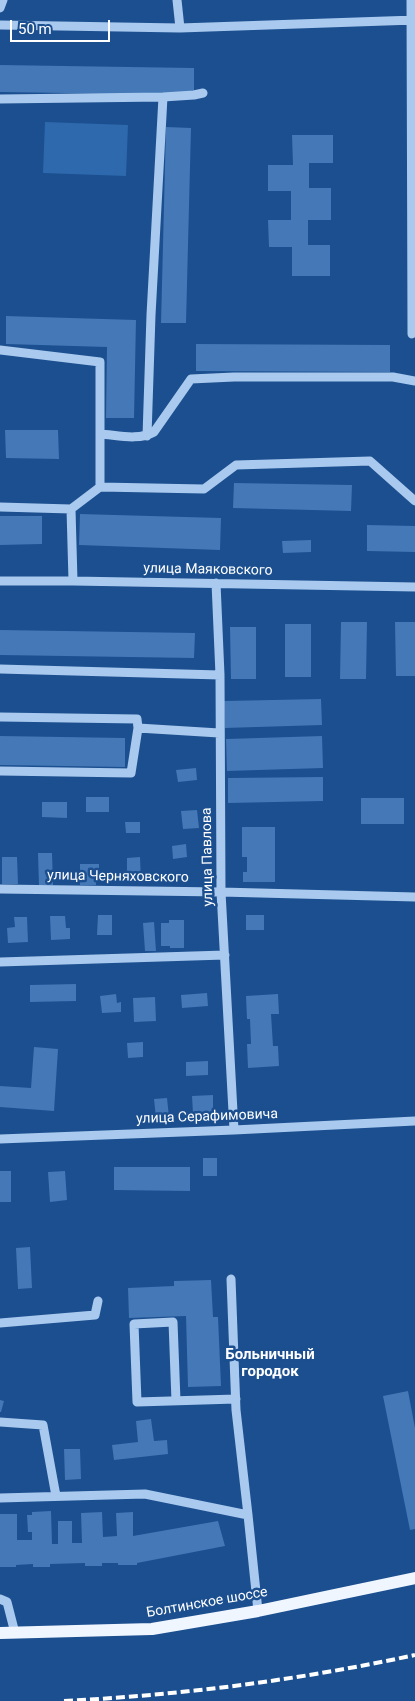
<!DOCTYPE html>
<meta charset="utf-8">
<style>
body{margin:0}
#map{position:relative;width:415px;height:1701px;overflow:hidden;background:#1b4f8f;font-family:Roboto,sans-serif}
canvas{display:block}
.scale{position:absolute;left:10px;top:20px;width:100px;height:22px;box-sizing:border-box;border:2px solid #fff;border-top:0;padding-left:6px;font-size:15px;line-height:18px;white-space:nowrap;color:#fff;-webkit-text-stroke:4px #1b4f8f;paint-order:stroke}
</style>
<div id="map">
<canvas width="415" height="1701"></canvas>
<div class="scale">50 m</div>
</div>
<script>
const c = document.querySelector('canvas').getContext('2d');
c.lineJoin = 'round';
function paint(path, color) {
  c.fillStyle = color;
  c.fill(path, 'evenodd');
}
function strokePath(path, color, width, dash) {
  c.strokeStyle = color;
  c.lineWidth = width;
  c.lineCap = dash ? 'butt' : 'round';
  c.setLineDash(dash || []);
  c.stroke(path);
}
function write(font, color, halo, rows, align = 'center') {
  c.font = font + ' Roboto,sans-serif';
  c.lineWidth = 5;
  c.setLineDash([]);
  c.textBaseline = 'middle';
  c.strokeStyle = halo;
  c.fillStyle = color;
  for (const [text, x, y, turn = 0] of rows) {
    c.save();
    c.translate(x, y);
    c.rotate((+turn || 0) * Math.PI / 180);
    c.textAlign = isNaN(turn) ? turn : align;
    if (halo) c.strokeText(text, 0, 0);
    c.fillText(text, 0, 0);
    c.restore();
  }
}
const green = new Path2D(`
 M45 122 128 125 126 176 43 173Z`);
const building = new Path2D(`
 M0 65 194 68V95L0 92Z
 M166 127 191 128 186 323H161Z
 M292 135H333V163H309V188H331V220H308V245H330V276H292V247H269L268 220H291V191H268V165H293Z
 M6 316 136 320 134 418H106L107 347 6 344Z
 M196 344 390 345V372L196 371Z
 M5 430H58L59 459 6 458Z
 M234 483 352 485 351 511 233 508Z
 M80 514 221 518 220 550 79 545Z
 M0 516H42V544L0 545Z
 M367 525 415 526V552L367 551Z
 M311 540V552L283 553 282 541Z
 M341 622H367L366 679H340Z
 M395 622H415V676H396Z
 M285 624H311V677H285Z
 M230 627H256V679H231Z
 M0 630 195 633 194 658 0 655Z
 M321 699 322 725 225 728 224 701Z
 M0 736 125 738V767L0 765Z
 M322 736 323 768 227 771 226 739Z
 M196 768 197 780 178 782 176 770Z
 M323 777V801L228 803V778Z
 M86 797H109V812H86Z
 M361 798H404V824H361Z
 M42 802H67V818L42 817Z
 M197 810 199 828 183 829 181 811Z
 M125 822H140V833H126Z
 M242 827H275V882H243V872H247V857H242Z
 M186 844 187 857 173 859 172 846Z
 M38 853H52L53 885 39 886Z
 M2 857H17L18 884H2Z
 M140 857 141 882 127 883V858Z
 M80 864H99V871H96V885H80Z
 M98 915H112V935H97Z
 M246 915H264V930H246Z
 M50 916H65L66 928H70V939L51 940Z
 M14 917H27L28 942 8 943 7 928 15 927Z
 M169 920H184V948H170V946H161V923H169Z
 M154 922 156 951H145L143 923Z
 M76 984V1001L30 1002V985Z
 M207 993 208 1006 182 1008 181 995Z
 M116 994 117 1003 121 1002V1012L102 1013 100 996Z
 M278 994 279 1014H271L273 1046H278L279 1066 248 1068 247 1044H251L250 1019H247L246 996Z
 M155 997 156 1021 134 1022 133 998Z
 M143 1042V1057L128 1058 127 1043Z
 M34 1047 58 1049 54 1111 0 1107V1086L31 1088Z
 M208 1061V1075L186 1076V1062Z
 M213 1095V1113L193 1114 192 1096Z
 M167 1098 169 1117 156 1118 154 1099Z
 M203 1158H217V1176H203Z
 M114 1167H190V1191L114 1190Z
 M0 1171H11V1202H0Z
 M65 1171 67 1200 50 1202 48 1172Z
 M30 1247 32 1288 18 1289 16 1248Z
 M211 1280 213 1317H218L221 1386 188 1387 186 1316 129 1318 128 1288 174 1286V1281Z
 M408 1391 415 1428V1529L410 1530 383 1396Z
 M0 1400 4 1401 1 1412H0Z
 M151 1419 154 1441 167 1440 168 1454 114 1460 112 1445 138 1442 136 1421Z
 M64 1449H80L81 1479 65 1480Z
 M51 1511 52 1544H58V1521H72V1543H82L81 1513 102 1512 103 1537 117 1536 116 1513 133 1512V1536L218 1521 225 1546 137 1563V1565H118V1563H102V1566H85V1563L50 1564V1567H33V1564L16 1565V1567H0V1514H17V1540H32V1532H28L27 1515H32V1512Z`);
const minor = new Path2D(`
 M177 0 180 28
 M411 0 412 334
 M0 8 3 0
 M0 25 180 28 415 20
 M0 99 163 97 194 95 203 93
 M0 350 100 362V487
 M100 434C117 435 138 441 154 432L191 379 234 377H393L415 381
 M147 436 151 315 163 97
 M0 507 71 509 100 487 204 489 236 465 370 461 415 501
 M71 509 73 581
 M0 581H73L415 587
 M216 583 220 675 221 892 234 1130
 M0 669 220 675
 M0 717 137 719 138 728 131 773 0 771
 M138 728 219 733
 M0 889 221 892 415 897
 M0 962 225 955
 M0 1139 234 1130 415 1121
 M231 1279 236 1410 248 1515
 M0 1323 95 1315 98 1301
 M176 1401 173 1322 134 1324 137 1402 236 1399
 M0 1422 43 1425 56 1496
 M0 1498 145 1494 248 1515 258 1611
 M0 1599 7 1602 15 1633`);
const major = new Path2D(`
 M0 1633 152 1629 258 1611 415 1578`);
const rail = new Path2D(`
 M64 1701C182 1695 299 1680 415 1655`);
const streetNames = [
 ["улица Маяковского",208,570,1],
 ["улица Павлова",208,857,-91],
 ["улица Черняховского",118,877,1],
 ["улица Серафимовича",207,1117,-2],
 ["Болтинское шоссе",207,1603,-10]
];
const neighbourhoodNames = [
 ["Больничный",270,1355],
 ["городок",270,1372]
];
paint(green, '#2e69ad');
paint(building, '#4478b7');
strokePath(minor, '#a9c9ee', 9);
strokePath(major, '#f0f6ff', 12);
strokePath(rail, '#fff', 4, [9, 4]);
write('14px', '#fff', '#1b4f8f', streetNames);
write('bold 15px', '#fff', '#1b4f8f', neighbourhoodNames);
</script>
